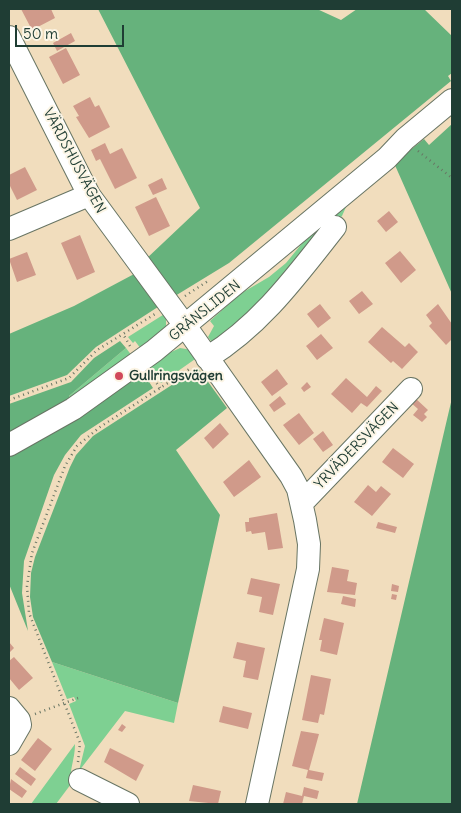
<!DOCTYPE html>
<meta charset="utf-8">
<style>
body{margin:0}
#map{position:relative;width:461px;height:813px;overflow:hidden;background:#f1ddbd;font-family:Delius,sans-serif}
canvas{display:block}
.frame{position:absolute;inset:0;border:10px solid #1f3d34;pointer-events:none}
.scale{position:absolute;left:15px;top:25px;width:109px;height:22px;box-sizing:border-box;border:2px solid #1f3d34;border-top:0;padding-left:6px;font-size:15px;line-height:18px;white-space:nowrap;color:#1f3d34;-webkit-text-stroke:4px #fcf5e5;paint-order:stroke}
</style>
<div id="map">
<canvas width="461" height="813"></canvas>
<div class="frame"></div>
<div class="scale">50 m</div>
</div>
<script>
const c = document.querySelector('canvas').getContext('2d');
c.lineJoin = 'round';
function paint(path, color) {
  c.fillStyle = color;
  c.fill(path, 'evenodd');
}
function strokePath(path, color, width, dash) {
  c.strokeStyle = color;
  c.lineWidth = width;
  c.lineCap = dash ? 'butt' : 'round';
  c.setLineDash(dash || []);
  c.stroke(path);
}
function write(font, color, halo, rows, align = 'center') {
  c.font = font + ' Delius,sans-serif';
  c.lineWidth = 4;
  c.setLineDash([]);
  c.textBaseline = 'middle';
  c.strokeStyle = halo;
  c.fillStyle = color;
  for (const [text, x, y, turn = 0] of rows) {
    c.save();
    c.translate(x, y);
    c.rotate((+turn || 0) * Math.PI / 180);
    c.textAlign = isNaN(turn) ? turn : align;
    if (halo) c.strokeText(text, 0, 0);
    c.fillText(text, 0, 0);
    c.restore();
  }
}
const green = new Path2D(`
 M345 205 346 207 342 216 283 284 214 345 208 337 214 326 210 321 240 294 269 277 286 263 304 241Z
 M166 313V328L141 349 135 341 133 343 128 337Z
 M126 348 132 356 73 403 69 396Z
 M180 348 192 350 198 357 161 383 147 363Z
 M52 662 178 703 174 723 125 711 79 771 85 746 69 704 76 701 74 697 67 699Z
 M75 744C75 760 69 769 71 784L56 804H31Z`);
const forest = new Path2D(`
 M98 9H317L341 20 357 9H424L452 36V73L448 76 451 81 229 263 175 296 145 260 200 208Z
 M452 124V294L394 163 424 139 429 145Z
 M136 273 161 305 96 347 67 375 9 396V334L74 306Z
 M120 341 126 348 69 396 73 403 9 437V404L71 382 94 358Z
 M198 368 227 408 176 450 220 515 178 703 52 662 33 617 30 597 31 573 35 557 70 467 76 455 93 436Z
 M142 371 153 388 81 435 65 455 54 475 24 561 22 593 28 631 9 584V456Z
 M452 398V804H357Z`);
const building = new Path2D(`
 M21 9H51L55 18 32 30Z
 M71 33 75 41 57 51 53 43Z
 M66 48 80 75 63 84 49 57Z
 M90 97 95 107 99 105 110 127 89 138 76 117 79 116 73 106Z
 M105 143 110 154 122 148 137 178 115 189 100 159 96 161 91 150Z
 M25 167 37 190 17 200 9 184V175Z
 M162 178 167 189 153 195 148 185Z
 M156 197 170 226 149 236 135 207Z
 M389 211 398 222 386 232 377 221Z
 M80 235 95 272 77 280 61 243Z
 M400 251 416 270 401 283 385 263Z
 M27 252 36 275 17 282 9 259Z
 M362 291 373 304 359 314 349 301Z
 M320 304 331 318 318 328 307 314Z
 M438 304 452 324V339L446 345 429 326 432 323 426 315Z
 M382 327 405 347 409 343 418 352 402 369 393 361 391 363 368 342Z
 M321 334 333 348 317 360 306 346Z
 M277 369 288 384 272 396 261 382Z
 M346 378 367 397 376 386 382 391 367 407 361 403 352 413 331 394Z
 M307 382 311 387 304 392 301 388Z
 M280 396 286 404 274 412 269 405Z
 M414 397 428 410 424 414 427 417 422 422 413 415 418 409 410 402Z
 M299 413 314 433 299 445 283 425Z
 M220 423 229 434 213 449 204 438Z
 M323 431 333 445 323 452 313 439Z
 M393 448 414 464 403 478 382 462Z
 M249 460 261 477 234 497 223 482Z
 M368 485 376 492 381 486 391 494 372 516 354 502Z
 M277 513 283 548 268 550 265 532 252 534 251 531 246 532 245 522H249V518Z
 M378 522 397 527 395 533 376 528Z
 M332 567 349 570 347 581 357 583 355 595 327 592Z
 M251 578 280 584 273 615 259 612 262 597 247 594Z
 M392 584 399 586 398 592 391 591Z
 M392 594 397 595 396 600 391 599Z
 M343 596 356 599 355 607 341 604Z
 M324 618 344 623 337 655 320 651 322 640H319Z
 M9 642 14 648 9 653Z
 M237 642 265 648 258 680 243 677 246 661 233 658Z
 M14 657 33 678 19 690 9 678V661Z
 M311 675 331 679 324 715 320 714 318 723 302 720Z
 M223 706 252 713 248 729 219 722Z
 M122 724 126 727 122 732 118 730Z
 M301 731 319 734 309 770 324 773 322 781 306 778 308 770 292 766Z
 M38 738 52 749 35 771 21 760Z
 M110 748 144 765 136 781 104 762Z
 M20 767 36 779 31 786 15 774Z
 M11 779 27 791 22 798 9 789Z
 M193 785 221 791 218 804 189 801Z
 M304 787 319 791 317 799 304 796 302 804H283L286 792 302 796Z`);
const path = new Path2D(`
 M418 151 452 178
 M185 296 208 281
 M130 346 123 334 155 314
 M151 375 160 388
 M9 400 69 378 97 350 123 334
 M35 714 78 698
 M78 762 80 743 29 613 27 586 32 553 65 466 77 446 100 427 191 368`);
const minor = new Path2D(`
 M9 37 89 195 186 327 291 476 298 489 305 520 309 544 308 569 257 804
 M9 229 89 195
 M207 358C261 325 297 275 335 227
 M9 445 73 409 154 351 387 158 405 139 452 100
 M302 503 411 389
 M9 708 19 720 20 725 9 744
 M80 780 128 804`);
const markers = [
 [119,376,5,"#d1495b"]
];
const streetNames = [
 ["VÄRDSHUSVÄGEN",74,161,62],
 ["GRÄNSLIDEN",205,311,-39],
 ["YRVÄDERSVÄGEN",357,446,-46]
];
const poiNames = [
 ["Gullringsvägen",129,376]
];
paint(green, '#7ed092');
paint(forest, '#66b27c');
paint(building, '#d09a8a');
strokePath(minor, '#687564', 24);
strokePath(path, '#687564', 2.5, [1, 4]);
strokePath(minor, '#fff', 22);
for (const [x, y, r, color] of markers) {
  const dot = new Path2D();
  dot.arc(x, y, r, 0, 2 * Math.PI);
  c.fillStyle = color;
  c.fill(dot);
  strokePath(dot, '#fcf5e5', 2);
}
write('14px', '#1f3d34', '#fcf5e5', streetNames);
write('bold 14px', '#1f3d34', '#fcf5e5', poiNames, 'left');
</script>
